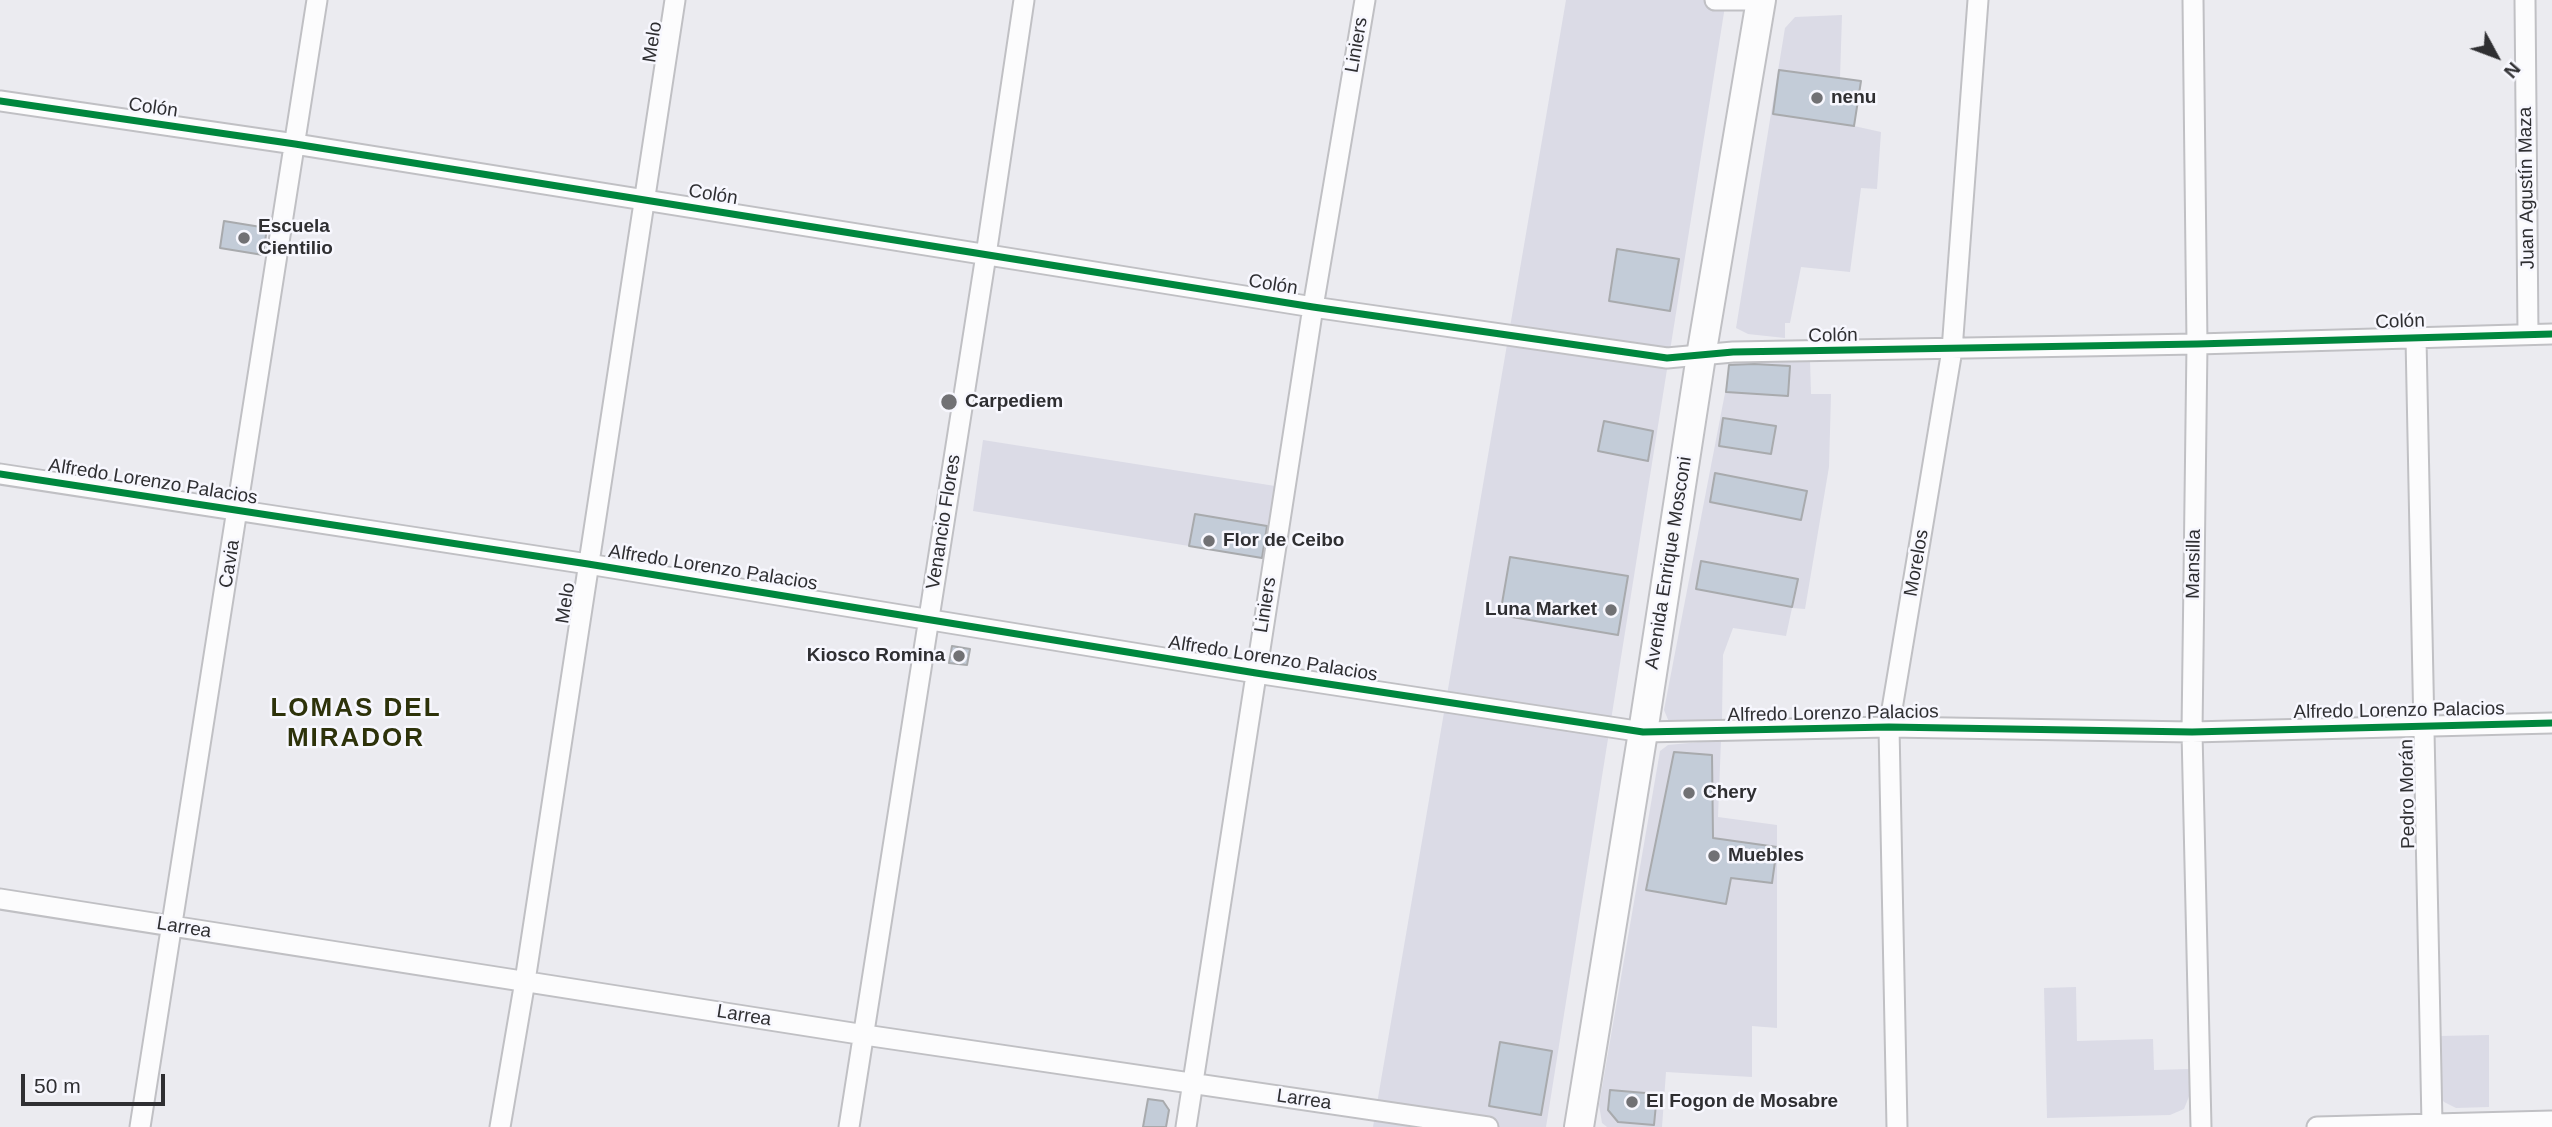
<!DOCTYPE html>
<meta charset="utf-8">
<style>
body{margin:0}
#map{position:relative;width:2552px;height:1127px;overflow:hidden;background:#ebebf0;font-family:Helvetica,sans-serif}
canvas{display:block}
.north{position:absolute;left:2461px;top:21px;width:70px;height:70px;-webkit-text-stroke:5px #f7f7fe;paint-order:stroke;rotate:131deg;font-size:19px;font-weight:700;line-height:28px;text-align:center;color:#2f2f32}
.north::after{content:'';display:block;margin:auto;width:24px;height:32px;background:#2f2f32;clip-path:polygon(50% 0,100% 100%,50% 72%,0 100%)}
.scale{position:absolute;left:21px;top:1074px;width:144px;height:32px;box-sizing:border-box;border:4px solid #2f2f32;border-top:0;padding-left:9px;font-size:21px;line-height:24px;white-space:nowrap;color:#2f2f32;-webkit-text-stroke:5px #f7f7fe;paint-order:stroke}
</style>
<div id="map">
<canvas width="2552" height="1127"></canvas>
<div class="north">N</div>
<div class="scale">50 m</div>
</div>
<script>
const c = document.querySelector('canvas').getContext('2d');
c.lineJoin = 'round';
function paint(path, color) {
  c.fillStyle = color;
  c.fill(path, 'evenodd');
}
function strokePath(path, color, width, dash) {
  c.strokeStyle = color;
  c.lineWidth = width;
  c.lineCap = dash ? 'butt' : 'round';
  c.setLineDash(dash || []);
  c.stroke(path);
}
function write(font, color, halo, rows, align = 'center') {
  c.font = font + ' Helvetica,sans-serif';
  c.lineWidth = 5;
  c.setLineDash([]);
  c.textBaseline = 'middle';
  c.strokeStyle = halo;
  c.fillStyle = color;
  for (const [text, x, y, turn = 0] of rows) {
    c.save();
    c.translate(x, y);
    c.rotate((+turn || 0) * Math.PI / 180);
    c.textAlign = isNaN(turn) ? turn : align;
    if (halo) c.strokeText(text, 0, 0);
    c.fillText(text, 0, 0);
    c.restore();
  }
}
const built = new Path2D(`
 M1566 0H1726L1546 1127H1373Z
 M1842 15 1840 78 1861 81 1854 126 1881 132 1877 189 1861 188 1850 272 1801 267 1790 323H1785V338L1748 334 1736 328 1785 28 1795 17Z
 M1810 360 1811 394H1831L1829 467 1805 609 1792 608 1786 636 1733 628 1723 655 1722 719 1678 725 1669 722 1664 710 1730 367 1734 363Z
 M983 440 1275 486 1263 558 973 511Z
 M1721 740 1718 817 1777 825V1028L1752 1026V1077L1666 1072 1662 1127H1607L1602 1123 1599 1105 1660 751 1668 745Z
 M2076 987 2077 1041 2153 1039 2154 1070 2189 1069 2190 1094 2184 1109 2170 1115 2047 1118 2044 988Z
 M2489 1035V1107L2456 1108 2444 1102 2441 1098 2439 1036Z`);
const building = new Path2D(`
 M1779 70 1861 81 1854 126 1773 114Z
 M224 221 267 228 263 255 220 248Z
 M1617 249 1679 259 1670 311 1609 301Z
 M1754 364 1790 366 1788 396 1726 392 1729 365Z
 M1723 418 1776 426 1771 454 1719 446Z
 M1604 421 1653 431 1648 461 1598 451Z
 M1715 473 1807 491 1801 520 1710 502Z
 M1195 514 1267 526 1262 558 1189 546Z
 M1510 557 1628 576 1618 635 1500 615Z
 M1701 561 1798 579 1792 607 1696 589Z
 M952 646 970 649 967 665 949 663Z
 M1674 752 1712 755 1713 838 1777 847 1772 883 1731 878 1726 904 1646 890Z
 M1500 1042 1552 1051 1541 1115 1489 1106Z
 M1610 1090 1657 1094 1654 1125 1618 1122 1608 1110Z
 M1148 1099 1163 1101 1169 1110 1166 1127H1143Z`);
const minor = new Path2D(`
 M1715 0H1748
 M2193 0 2197 344 2192 732 2201 1127
 M2525 0 2528 334
 M0 101 295 144 1313 307 1667 358 1733 352 2197 344 2552 334
 M2416 338 2432 1124
 M0 474 588 564 1256 673 1643 732 1889 727 2192 732 2552 723
 M0 899 865 1035 1488 1127
 M140 1127 317 0
 M500 1127 525 981 675 0
 M849 1127 986 255 1024 0
 M1186 1127 1313 307 1365 0
 M1897 1127 1889 727 1952 350 1978 0
 M2317 1127 2552 1121`);
const secondary = new Path2D(`
 M1579 1127 1643 732 1701 356 1761 0`);
const cycleway = new Path2D(`
 M0 101 295 144 1313 307 1667 358 1733 352 2197 344 2552 334
 M0 474 588 564 1256 673 1643 732 1889 727 2192 732 2552 723`);
const markers = [
 [1817,98,7,"#717174"],
 [244,238,7,"#717174"],
 [949,402,9,"#717174"],
 [1209,541,7,"#717174"],
 [1611,610,7,"#717174"],
 [959,656,7,"#717174"],
 [1689,793,7,"#717174"],
 [1714,856,7,"#717174"],
 [1632,1102,7,"#717174"]
];
const streetNames = [
 ["Melo",653,42,-81],
 ["Liniers",1357,45,-80],
 ["Colón",153,108,8],
 ["Juan Agustín Maza",2527,188,-91],
 ["Colón",713,195,9],
 ["Colón",1273,285,9],
 ["Colón",2400,322,-2],
 ["Colón",1833,336,-1],
 ["Alfredo Lorenzo Palacios",153,482,9],
 ["Venancio Flores",944,522,-81],
 ["Avenida Enrique Mosconi",1669,563,-81],
 ["Morelos",1917,563,-80],
 ["Cavia",230,564,-81],
 ["Mansilla",2194,564,-89],
 ["Alfredo Lorenzo Palacios",713,568,9],
 ["Melo",566,603,-81],
 ["Liniers",1266,605,-81],
 ["Alfredo Lorenzo Palacios",1273,659,9],
 ["Alfredo Lorenzo Palacios",2399,711,-1],
 ["Alfredo Lorenzo Palacios",1833,714,-1],
 ["Pedro Morán",2408,794,-91],
 ["Larrea",184,928,9],
 ["Larrea",744,1016,9],
 ["Larrea",1304,1100,8]
];
const poiNames = [
 ["nenu",1831,98],
 ["Escuela",258,227],
 ["Cientilio",258,249],
 ["Carpediem",965,402],
 ["Flor de Ceibo",1223,541],
 ["Luna Market",1597,610,"right"],
 ["Kiosco Romina",945,656,"right"],
 ["Chery",1703,793],
 ["Muebles",1728,856],
 ["El Fogon de Mosabre",1646,1102]
];
const districtNames = [
 ["LOMAS DEL",356,709],
 ["MIRADOR",356,739]
];
paint(built, '#dbdbe6');
paint(building, '#c3ccd8');
strokePath(building, '#a8aaad', 2);
strokePath(minor, '#c0c0c4', 23);
strokePath(secondary, '#c0c0c4', 32);
strokePath(minor, '#fcfcfd', 19);
strokePath(secondary, '#fcfcfd', 28);
strokePath(cycleway, '#00873e', 7);
for (const [x, y, r, color] of markers) {
  const dot = new Path2D();
  dot.arc(x, y, r, 0, 2 * Math.PI);
  c.fillStyle = color;
  c.fill(dot);
  strokePath(dot, '#f7f7fe', 2.5);
}
write('19px', '#2f2f32', '#f7f7fe', streetNames);
write('bold 19px', '#2f2f32', '#f7f7fe', poiNames, 'left');
c.letterSpacing = '2px';
write('bold 26px', '#2d320a', '#f7f7fe', districtNames);
c.letterSpacing = '0px';
</script>
